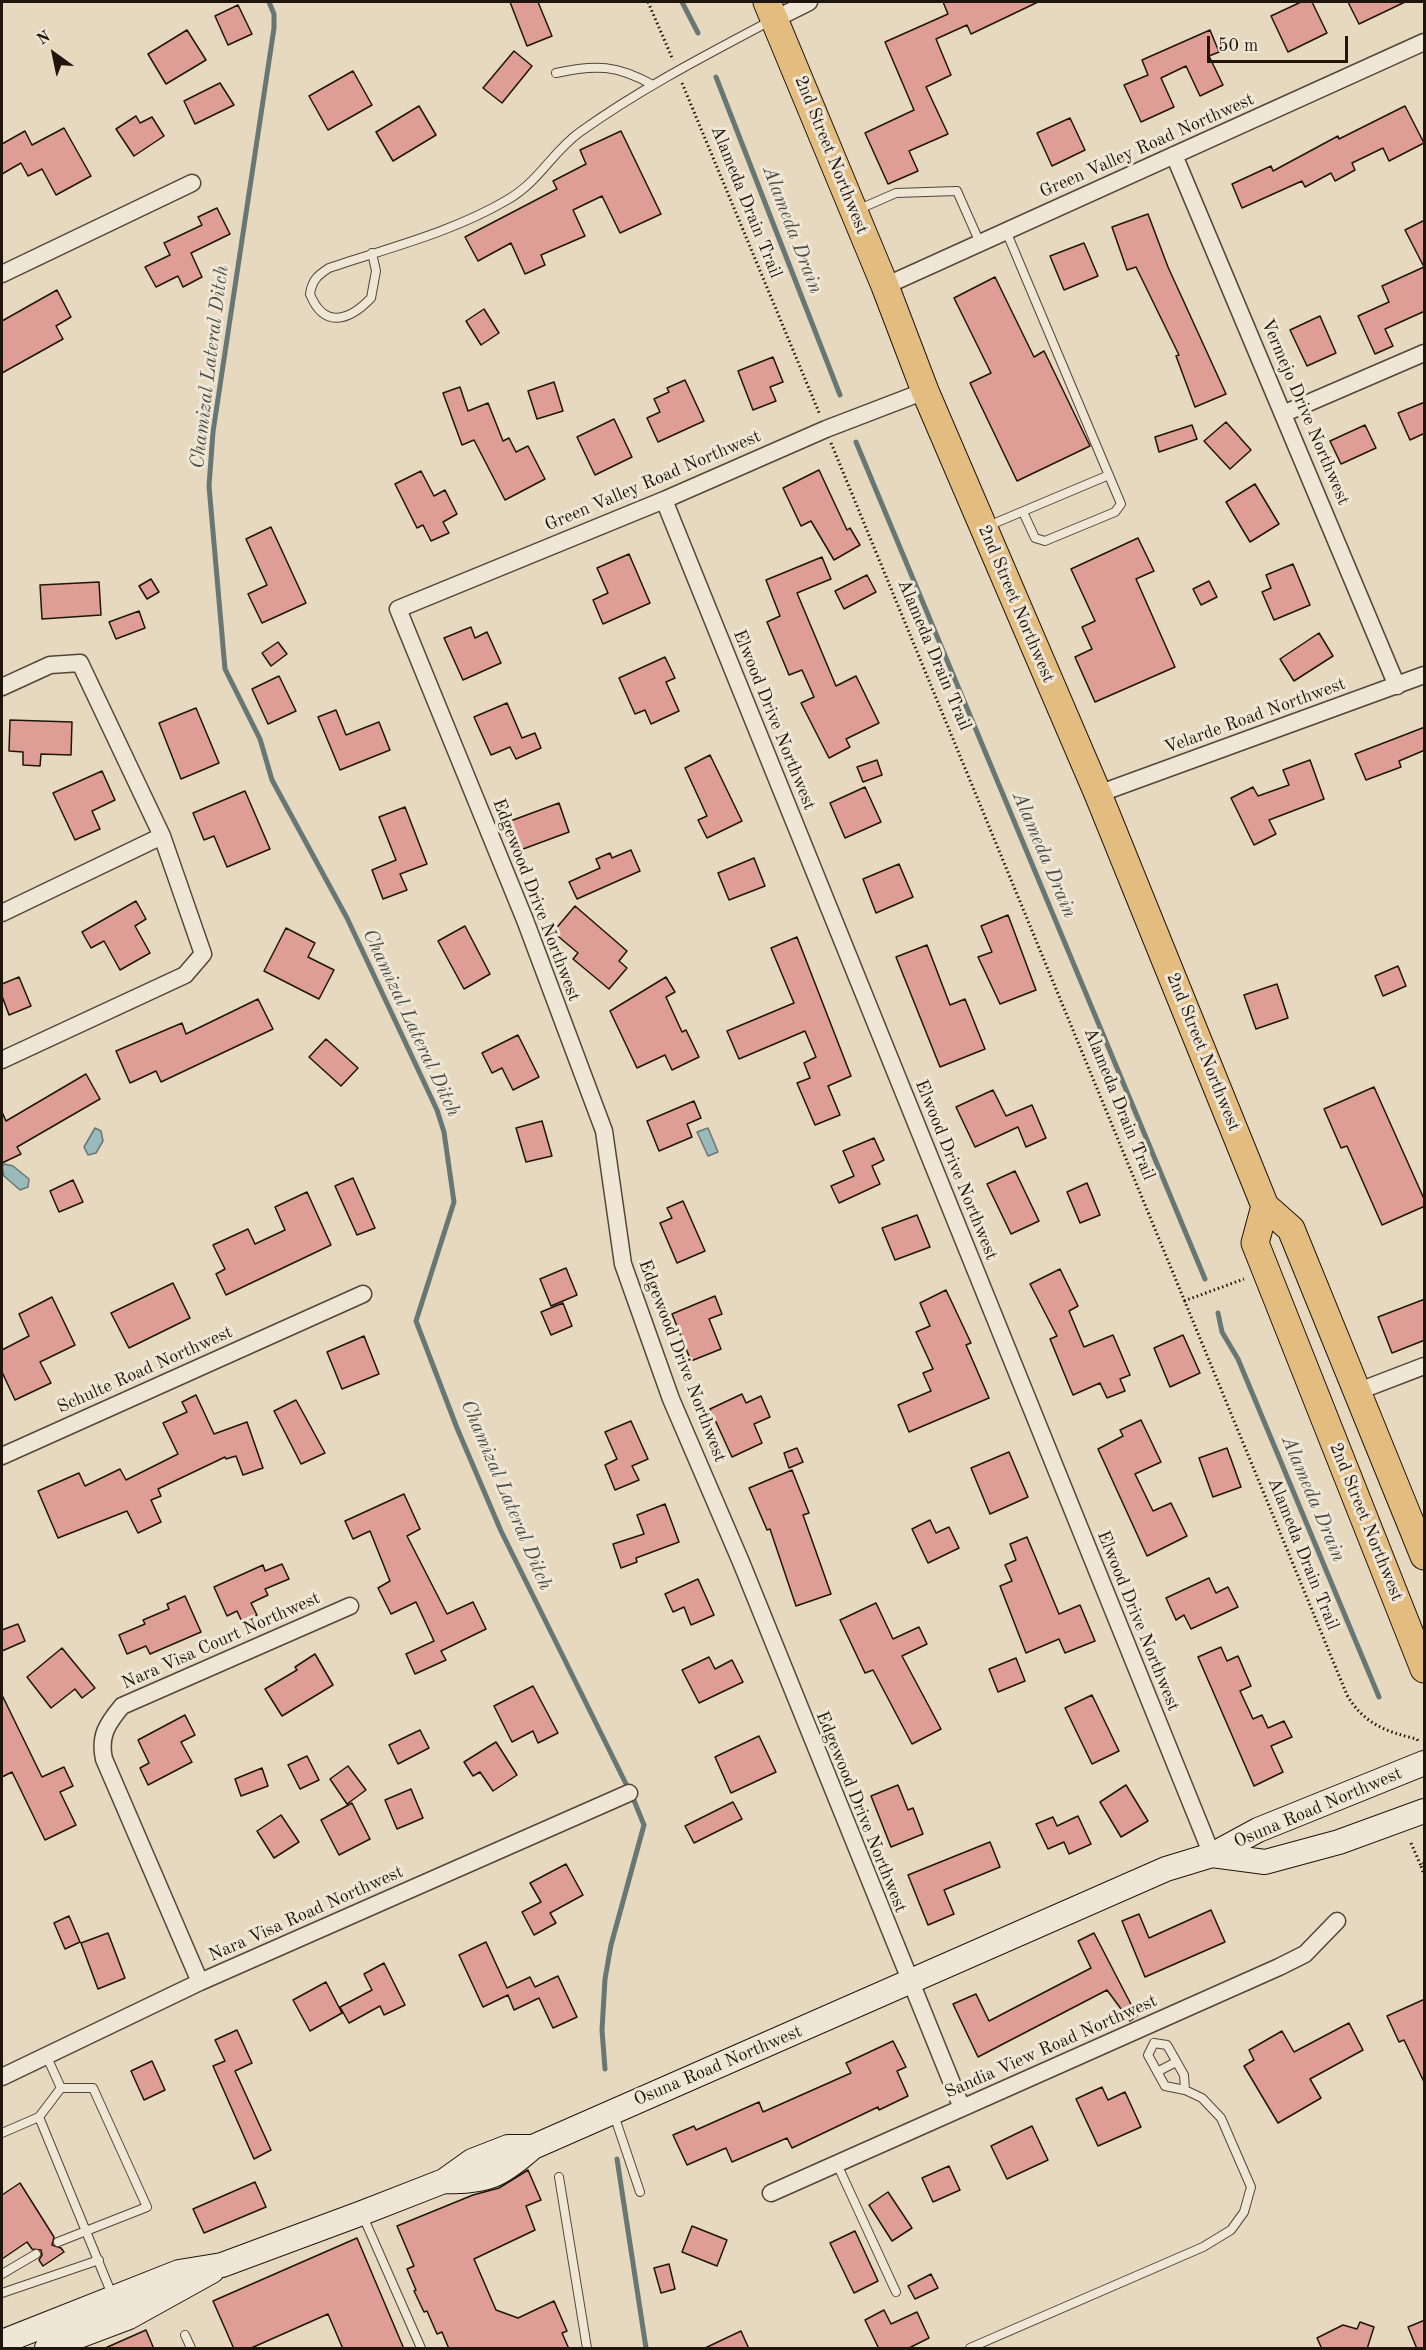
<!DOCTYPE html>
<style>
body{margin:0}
#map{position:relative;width:1426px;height:2350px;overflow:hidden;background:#e6d9bf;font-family:"Old Standard TT",serif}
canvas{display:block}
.frame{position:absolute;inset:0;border:3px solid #20150a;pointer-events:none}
.north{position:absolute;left:24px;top:24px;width:60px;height:60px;-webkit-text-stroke:4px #efe6d5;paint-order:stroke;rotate:327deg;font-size:16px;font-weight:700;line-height:24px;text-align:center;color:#20150a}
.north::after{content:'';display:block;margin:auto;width:21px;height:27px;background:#20150a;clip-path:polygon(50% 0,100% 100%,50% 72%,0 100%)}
.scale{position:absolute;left:1207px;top:36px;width:141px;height:27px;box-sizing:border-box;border:3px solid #20150a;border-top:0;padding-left:8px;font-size:18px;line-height:21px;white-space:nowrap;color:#20150a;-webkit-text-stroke:4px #efe6d5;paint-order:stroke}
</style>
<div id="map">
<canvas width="1426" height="2350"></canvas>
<div class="frame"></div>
<div class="north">N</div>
<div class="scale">50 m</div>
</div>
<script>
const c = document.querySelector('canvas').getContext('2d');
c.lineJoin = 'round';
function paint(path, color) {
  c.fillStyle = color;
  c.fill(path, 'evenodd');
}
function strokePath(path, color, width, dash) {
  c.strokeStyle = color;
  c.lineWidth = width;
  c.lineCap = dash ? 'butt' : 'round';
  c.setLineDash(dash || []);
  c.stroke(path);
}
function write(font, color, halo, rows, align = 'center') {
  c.font = font + ' "Old Standard TT",serif';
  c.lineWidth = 6;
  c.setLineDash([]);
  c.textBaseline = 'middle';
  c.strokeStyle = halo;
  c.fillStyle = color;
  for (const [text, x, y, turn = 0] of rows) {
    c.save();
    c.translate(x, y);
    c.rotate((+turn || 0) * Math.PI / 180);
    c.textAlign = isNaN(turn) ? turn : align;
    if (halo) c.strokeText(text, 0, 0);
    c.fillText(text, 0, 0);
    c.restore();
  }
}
const water = new Path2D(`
 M95 1128 101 1131 103 1141 96 1153 88 1155 84 1147Z
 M708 1128 718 1152 708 1156 697 1132Z
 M4 1164 13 1166 29 1179 28 1187 20 1190 4 1176 2 1167Z`);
const stream = new Path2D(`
 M269 2 274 14V28L213 432 209 486 225 669 260 739 272 780 347 918 437 1110 444 1132 454 1202 416 1321 457 1428 501 1531 633 1798 644 1825 611 1945 605 1979 602 2030 605 2069
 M682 2 698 33
 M716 77 840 395
 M856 442 1205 1279
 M1218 1313 1222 1332 1238 1359 1379 1697
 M617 2159 646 2348`);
const building = new Path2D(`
 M510 2H538L552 36 527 46Z
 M943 2H1038L971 34 967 25 936 39 951 75 926 87 948 134 909 151 918 171 888 184 865 133 914 110 885 42 948 14Z
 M1301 2H1312L1327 33 1288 52 1271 16Z
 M1348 2H1405L1359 24Z
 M238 5 252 34 228 45 215 16Z
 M187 30 206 60 166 84 148 54Z
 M1210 30 1219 52 1209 56 1223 85 1200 96 1186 66 1161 78 1174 107 1141 122 1124 85 1148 75 1142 60Z
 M514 51 532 66 502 103 483 88Z
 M353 71 372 105 328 130 309 96Z
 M220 83 234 105 195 124 184 101Z
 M419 106 436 135 393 161 376 132Z
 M1405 106 1424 143 1389 161 1383 148 1352 163 1355 170 1335 181 1331 173 1305 187 1302 181 1242 208 1232 184 1271 166 1273 171 1338 136 1339 139Z
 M136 116 140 123 152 117 164 136 134 156 116 129Z
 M1070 118 1085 150 1052 166 1037 133Z
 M64 128 91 176 56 195 42 169 28 176 21 163 2 174V144L25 131 32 145Z
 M621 131 661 214 620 233 602 196 573 210 585 236 541 255 545 265 525 274 511 243 478 261 465 237 557 189 553 181 586 164 580 150Z
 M217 208 230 234 191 253 202 277 183 287 178 276 156 287 145 267 170 255 164 243 202 225 198 217Z
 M1148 214 1168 267 1226 394 1195 407 1176 356 1179 355 1136 267 1127 270 1112 227Z
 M1425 220V311L1385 329 1393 346 1375 354 1358 316 1389 302 1382 286 1424 267 1405 230Z
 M1084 243 1098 276 1064 290 1050 256Z
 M995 277 1034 357 1044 351 1090 446 1017 481 970 383 991 373 954 298Z
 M57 290 71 317 56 326 63 339 2 373V321Z
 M484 309 499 333 481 345 466 321Z
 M1320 316 1336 353 1307 366 1290 330Z
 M773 357 783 382 770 387 776 401 753 410 738 371Z
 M685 380 704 421 658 442 647 418 660 412 654 399 669 392 667 388Z
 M554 382 563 411 537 419 528 391Z
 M460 387 468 411 488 403 503 441 509 438 516 452 528 446 545 479 505 500 474 440 462 445 443 393Z
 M1425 402V433L1410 440 1398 413Z
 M614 419 632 457 595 475 577 437Z
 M1226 422 1251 450 1230 469 1204 441Z
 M1192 425 1197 439 1159 452 1155 437Z
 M1365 425 1376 448 1341 464 1330 441Z
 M819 470 847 530 850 528 860 545 834 560 811 521 801 526 783 488Z
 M421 471 434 496 445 490 457 514 443 522 449 533 431 541 423 525 417 528 395 484Z
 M1255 484 1279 524 1250 542 1226 502Z
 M271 527 306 603 262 623 248 594 267 585 246 539Z
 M1138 538 1154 571 1136 579 1175 667 1095 702 1075 657 1092 649 1082 627 1095 621 1071 569Z
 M629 554 650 603 603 624 593 600 608 593 597 568Z
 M822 557 831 579 797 593 836 686 856 676 879 723 846 739 850 747 829 758 801 703 814 697 802 670 789 675 767 622 780 616 766 580Z
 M1293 564 1310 605 1274 620 1262 592 1271 588 1266 575Z
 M867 575 876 592 844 609 835 591Z
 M151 579 159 592 147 599 139 586Z
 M1209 581 1217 597 1201 605 1193 589Z
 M99 582 101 615 42 619 40 585Z
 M139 611 145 628 116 639 109 622Z
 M471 627 475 638 487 632 501 663 463 680 444 638Z
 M1319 633 1333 656 1294 681 1280 659Z
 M278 642 287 654 271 666 262 653Z
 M665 657 675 678 666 682 679 711 651 724 645 710 635 714 619 678Z
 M279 676 296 711 268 724 252 689Z
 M507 703 522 738 535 733 541 748 516 759 510 747 491 755 474 717Z
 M196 708 219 763 181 779 159 723Z
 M336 710 346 735 379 722 390 750 340 770 318 717Z
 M10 720 72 722 71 755 41 754 40 766 23 765V752L9 751Z
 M1425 727V750L1399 761 1401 767 1366 780 1355 754Z
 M710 755 742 821 707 838 698 820 707 816 685 768Z
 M877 760 882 775 863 782 857 767Z
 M1310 760 1324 799 1269 820 1276 834 1254 845 1231 798 1253 787 1258 796 1289 785 1283 770Z
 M102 771 115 800 92 811 100 829 75 840 53 793Z
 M865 787 881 822 845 838 830 803Z
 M245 791 270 849 227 867 214 836 204 840 193 813Z
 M559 803 569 832 515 852 505 823Z
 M405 807 427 864 400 874 407 890 383 899 372 870 396 860 379 817Z
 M631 850 640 871 577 899 569 882 600 868 596 859 610 853 612 858Z
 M754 858 765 886 729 900 718 873Z
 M899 864 913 897 876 913 863 879Z
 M136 901 146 919 135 926 150 953 120 970 104 941 91 948 82 932Z
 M575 906 627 951 619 961 627 968 609 989 573 959 578 953 553 932Z
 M1008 915 1036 990 1000 1004 978 957 992 952 981 926Z
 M465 926 490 974 464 989 438 941Z
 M286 928 315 943 308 957 334 970 319 999 264 971Z
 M797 937 851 1076 828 1086 840 1115 815 1125 797 1083 810 1078 804 1063 816 1057 805 1031 739 1059 727 1031 794 1003 771 948Z
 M927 945 950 1005 965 999 985 1049 940 1067 896 957Z
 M1398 966 1406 986 1383 996 1375 976Z
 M19 977 31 1006 9 1015 2 996V984Z
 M666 977 675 992 666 997 682 1032 686 1030 699 1057 672 1070 665 1055 637 1068 610 1011Z
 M1277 984 1288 1018 1256 1029 1244 995Z
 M258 999 273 1029 161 1082 156 1071 130 1083 116 1051 182 1023 186 1034Z
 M518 1035 539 1077 513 1090 502 1068 492 1073 482 1053Z
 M326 1039 358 1068 341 1086 309 1057Z
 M86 1074 100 1099 17 1147 21 1154 2 1163V1112L6 1121Z
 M1374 1087 1425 1201V1206L1382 1225 1347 1146 1341 1148 1324 1109Z
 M993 1090 1006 1116 1032 1105 1046 1138 1026 1147 1018 1127 975 1147 956 1107Z
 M694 1101 701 1118 687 1124 692 1137 659 1151 647 1121Z
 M542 1121 552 1156 526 1162 516 1128Z
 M874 1138 884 1160 872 1166 880 1184 839 1203 831 1186 854 1176 843 1151Z
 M1015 1171 1039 1221 1011 1234 987 1184Z
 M353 1178 375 1228 357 1235 335 1186Z
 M73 1180 83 1202 59 1212 50 1191Z
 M1087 1183 1100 1215 1080 1223 1067 1192Z
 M307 1192 331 1245 226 1295 216 1274 225 1269 213 1245 248 1229 255 1244 285 1230 275 1207Z
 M683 1201 705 1251 677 1263 660 1223 672 1218 667 1208Z
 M917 1215 930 1247 895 1260 882 1228Z
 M566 1268 577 1295 551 1306 540 1279Z
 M1060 1269 1078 1306 1069 1311 1084 1347 1113 1335 1130 1375 1120 1379 1125 1391 1107 1398 1100 1383 1073 1395 1050 1339 1057 1336 1030 1284Z
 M173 1283 190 1318 129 1348 111 1313Z
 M946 1290 971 1343 966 1345 989 1398 909 1432 898 1405 931 1391 923 1373 933 1369 916 1332 930 1326 920 1303Z
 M715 1296 722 1314 709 1319 721 1349 691 1361 672 1314Z
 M52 1297 75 1345 40 1362 51 1383 15 1400 2 1372V1350L29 1336 19 1314Z
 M1425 1299V1340L1392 1353 1378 1317Z
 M563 1303 572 1326 551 1335 541 1312Z
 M1183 1335 1200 1373 1170 1387 1154 1348Z
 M364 1336 379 1374 342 1389 327 1352Z
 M742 1394 746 1403 761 1396 770 1417 754 1424 762 1443 732 1457 710 1409Z
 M196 1395 214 1434 247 1422 263 1468 243 1475 236 1456 226 1459 225 1457 158 1489 161 1496 151 1500 161 1522 138 1533 127 1511 58 1538 38 1491 79 1473 85 1486 120 1469 126 1480 178 1454 163 1423 187 1412 182 1402Z
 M296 1400 325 1453 301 1464 274 1411Z
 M1141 1420 1161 1462 1135 1474 1153 1511 1171 1503 1187 1536 1147 1556 1098 1449 1123 1436 1120 1430Z
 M631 1421 648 1459 632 1466 639 1480 615 1490 605 1465 617 1459 605 1432Z
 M797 1448 803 1462 789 1468 784 1453Z
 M1227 1448 1241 1487 1213 1497 1199 1458Z
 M1009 1452 1028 1497 990 1514 971 1468Z
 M792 1470 809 1513 803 1515 831 1594 796 1606 770 1529 767 1530 749 1488Z
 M404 1494 420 1529 407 1536 447 1614 473 1602 486 1629 441 1651 446 1660 415 1674 406 1654 434 1641 416 1602 391 1614 378 1588 390 1581 370 1531 353 1539 345 1521Z
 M665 1504 679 1542 636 1558 637 1562 621 1568 613 1544 644 1534 637 1515Z
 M930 1520 936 1533 949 1527 959 1548 928 1563 912 1529Z
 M1027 1537 1059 1614 1080 1605 1095 1641 1065 1653 1059 1639 1026 1653 1000 1586 1012 1581 1005 1565 1016 1560 1010 1544Z
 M282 1564 289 1579 265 1589 268 1595 251 1603 257 1615 242 1622 237 1611 227 1616 214 1587 263 1565 265 1571Z
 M1209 1578 1216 1593 1228 1587 1238 1607 1191 1629 1184 1615 1176 1620 1166 1598Z
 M698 1579 714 1615 691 1625 684 1607 673 1612 665 1594Z
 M185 1596 201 1632 150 1654 146 1646 127 1654 119 1635 145 1624 143 1620 169 1609 167 1604Z
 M876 1603 893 1639 919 1627 927 1644 902 1656 941 1729 912 1744 873 1670 865 1673 840 1620Z
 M18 1624 25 1641 2 1651V1630Z
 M1221 1647 1227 1661 1238 1656 1251 1686 1240 1691 1253 1719 1262 1715 1268 1728 1284 1721 1292 1737 1271 1746 1283 1772 1254 1786 1198 1657Z
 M62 1648 95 1688 82 1698 75 1689 51 1708 27 1677Z
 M315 1654 333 1685 282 1716 265 1689 297 1670 295 1667Z
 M709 1657 715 1669 732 1660 743 1682 699 1703 682 1670Z
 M1016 1658 1025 1681 998 1692 989 1669Z
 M533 1686 558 1733 538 1743 533 1731 512 1742 494 1706Z
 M2 1695 42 1777 64 1767 73 1786 60 1792 76 1825 45 1840 12 1772 2 1777Z
 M1092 1695 1119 1751 1092 1764 1065 1708Z
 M185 1715 195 1735 181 1742 192 1762 148 1785 140 1768 149 1763 138 1740Z
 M420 1730 429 1748 398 1764 389 1745Z
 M759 1736 776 1772 731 1793 715 1757Z
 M496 1742 517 1775 493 1791 480 1772 473 1776 464 1762Z
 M307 1756 319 1780 300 1789 288 1765Z
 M348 1766 366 1790 347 1804 330 1779Z
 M262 1768 268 1786 241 1796 235 1779Z
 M898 1785 908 1810 913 1808 923 1834 891 1847 871 1796Z
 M1126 1785 1148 1821 1121 1837 1100 1802Z
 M411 1789 423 1818 397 1829 385 1800Z
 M733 1802 742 1819 694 1843 685 1826Z
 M352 1803 370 1839 339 1855 321 1820Z
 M281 1815 299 1842 274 1858 257 1831Z
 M1078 1816 1091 1844 1069 1854 1064 1842 1048 1849 1036 1824 1053 1817 1057 1826Z
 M990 1842 1000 1867 944 1890 954 1914 928 1925 908 1875Z
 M566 1864 583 1895 550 1913 556 1923 534 1935 522 1912 541 1902 530 1883Z
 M1211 1910 1225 1942 1145 1977 1122 1921 1139 1914 1149 1938Z
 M69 1916 80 1942 65 1949 54 1923Z
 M108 1933 125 1978 98 1989 81 1943Z
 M1094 1933 1137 2016 1130 2021 1107 1990 978 2057 953 2004 976 1994 989 2021 1091 1968 1078 1941Z
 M486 1942 507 1988 530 1977 535 1987 558 1976 577 2017 553 2028 539 1998 514 2010 508 1995 483 2007 459 1955Z
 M384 1963 405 2005 384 2015 380 2006 349 2023 340 2007 372 1990 364 1974Z
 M326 1982 342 2013 310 2031 293 2000Z
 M1425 1999V2084L1404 2040 1399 2042 1387 2016Z
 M1349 2023 1363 2050 1310 2079 1321 2098 1278 2123 1244 2066 1254 2060 1249 2050 1282 2031 1294 2052Z
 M237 2030 252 2063 235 2071 271 2150 254 2159 213 2066 225 2061 215 2040Z
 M893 2041 906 2067 897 2071 908 2096 879 2110 878 2107 792 2148 787 2138 732 2162 726 2148 687 2165 673 2135 694 2126 696 2130 759 2102 763 2112 851 2073 846 2063Z
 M152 2061 165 2090 144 2100 131 2071Z
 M1102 2087 1108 2100 1125 2092 1141 2127 1098 2146 1076 2099Z
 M1032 2126 1048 2160 1007 2179 991 2146Z
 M949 2166 960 2190 933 2202 922 2178Z
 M528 2170 541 2200 526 2206 535 2230 474 2259 496 2310 518 2318 554 2301 567 2331 562 2333 569 2349H449L442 2332 437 2334 427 2311 424 2312 414 2291 416 2290 407 2269 414 2266 397 2226 473 2195 499 2188Z
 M255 2182 266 2207 204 2233 193 2209Z
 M20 2183 54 2237 52 2245 61 2248 64 2252 43 2266 39 2260 42 2255 41 2250 32 2249 27 2242 2 2259V2195Z
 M888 2192 912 2228 892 2241 869 2205Z
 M692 2226 727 2240 717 2266 682 2252Z
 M855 2231 878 2281 854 2293 830 2243Z
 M357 2238 404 2349H343L328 2314 249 2349H234L213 2301Z
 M669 2264 675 2289 661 2293 654 2268Z
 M931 2274 938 2288 915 2299 908 2286Z
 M884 2310 891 2324 917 2312 929 2338 907 2349H879L865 2320Z
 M1425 2320V2349H1417L1408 2327Z
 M1360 2322 1374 2327 1367 2349H1322L1317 2338 1343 2325 1357 2329Z
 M146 2330 154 2349H103Z
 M741 2331 749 2349H703Z`);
const path = new Path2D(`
 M648 2 673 60
 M682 83 820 415
 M831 443 1347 1695C1363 1723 1386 1732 1417 1739L1419 1743
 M1184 1301 1244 1279
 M1411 1843 1421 1866
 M1424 1863 1421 1866 1424 1874`);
const service = new Path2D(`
 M556 73C596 64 617 65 653 85
 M857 210 896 193 957 191 980 243
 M1006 231 1121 504 1115 512 1045 541 1035 538 1023 512
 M372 253 376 271 371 298C349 321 324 329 310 294 312 280 318 275 329 268 388 248 453 232 507 200 540 181 551 153 580 132 640 89 706 55 772 20
 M988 526 1109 475
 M1154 2043 1167 2045 1184 2075 1185 2090
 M46 2055 61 2088
 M1157 2072 1176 2062
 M614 2115 640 2192
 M39 2117 113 2297
 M2 2133 39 2117 61 2088H93L147 2207 58 2242
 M837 2164 896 2292
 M559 2177 587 2348
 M362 2214 421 2348
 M2 2274 36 2254
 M2 2293 99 2260
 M185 2335 191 2348
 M970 2348 1203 2247 1231 2230 1244 2212 1251 2187 1221 2118 1202 2098 1185 2090 1165 2086 1148 2055 1154 2043`);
const minor = new Path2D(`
 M775 19 809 2
 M1174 155 1397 686
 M2 274 192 183
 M885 286 1424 42
 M925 391 826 429 664 500 398 609 525 920 604 1131 623 1264 671 1399 741 1562 962 2108
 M1285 413 1424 353
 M664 500 1212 1855
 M2 687 50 665 80 663 162 836 203 954 185 975 2 1060
 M1098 794 1424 675
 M2 913 162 836
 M1359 1391 1424 1366
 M2 1456 363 1294
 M200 1982 104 1759C99 1736 107 1724 122 1706L350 1606
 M2 2077 200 1982 629 1793
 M771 2193 1279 1967 1305 1954 1337 1921`);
const secondary = new Path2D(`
 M1212 1855 1265 1862 1339 1842 1424 1811
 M444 2181C487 2183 501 2175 533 2147
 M2 2342 179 2272 222 2265 362 2213 444 2181 472 2161 508 2147H533L1166 1869 1212 1855 1258 1830 1424 1763
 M47 2348 129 2317 212 2271`);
const primary = new Path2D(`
 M767 2 885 286 925 391 1098 794 1265 1206 1291 1229 1424 1556
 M1265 1206 1255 1243 1424 1669`);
const streetNames = [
 ["Green Valley Road Northwest",1147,146,-24],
 ["2nd Street Northwest",831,155,68],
 ["Alameda Drain Trail",746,202,68],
 ["Vermejo Drive Northwest",1305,412,67],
 ["Green Valley Road Northwest",653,481,-23],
 ["2nd Street Northwest",1016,604,67],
 ["Alameda Drain Trail",934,655,67],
 ["Velarde Road Northwest",1255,716,-20],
 ["Elwood Drive Northwest",774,720,68],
 ["Edgewood Drive Northwest",536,900,69],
 ["2nd Street Northwest",1203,1052,68],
 ["Alameda Drain Trail",1119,1104,68],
 ["Elwood Drive Northwest",956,1170,68],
 ["Edgewood Drive Northwest",682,1361,69],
 ["Schulte Road Northwest",145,1370,-24],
 ["2nd Street Northwest",1366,1522,68],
 ["Alameda Drain Trail",1303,1554,68],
 ["Elwood Drive Northwest",1138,1621,68],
 ["Nara Visa Court Northwest",221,1641,-24],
 ["Osuna Road Northwest",1318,1808,-23],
 ["Edgewood Drive Northwest",861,1812,68],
 ["Nara Visa Road Northwest",306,1914,-24],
 ["Sandia View Road Northwest",1051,2047,-24],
 ["Osuna Road Northwest",718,2066,-23]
];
const waterNames = [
 ["Alameda Drain",792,230,69],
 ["Chamizal Lateral Ditch",210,367,-83],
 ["Alameda Drain",1044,855,67],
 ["Chamizal Lateral Ditch",411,1023,65],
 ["Chamizal Lateral Ditch",506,1495,67],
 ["Alameda Drain",1313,1499,67]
];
paint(water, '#99b9ba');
strokePath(water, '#697774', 1.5);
strokePath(stream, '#697774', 5);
paint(building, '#df9e95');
strokePath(building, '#20150a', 1.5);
strokePath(service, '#524637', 10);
strokePath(minor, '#524637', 19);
strokePath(secondary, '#20150a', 26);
strokePath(primary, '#20150a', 29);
strokePath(path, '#20150a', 3, [1.5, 3]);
strokePath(service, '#efe6d5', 8);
strokePath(minor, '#efe6d5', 16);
strokePath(secondary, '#efe6d5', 24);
strokePath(primary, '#e3bc80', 27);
write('18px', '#20150a', '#efe6d5', streetNames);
write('italic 20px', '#4a4e48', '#efe6d5', waterNames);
</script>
